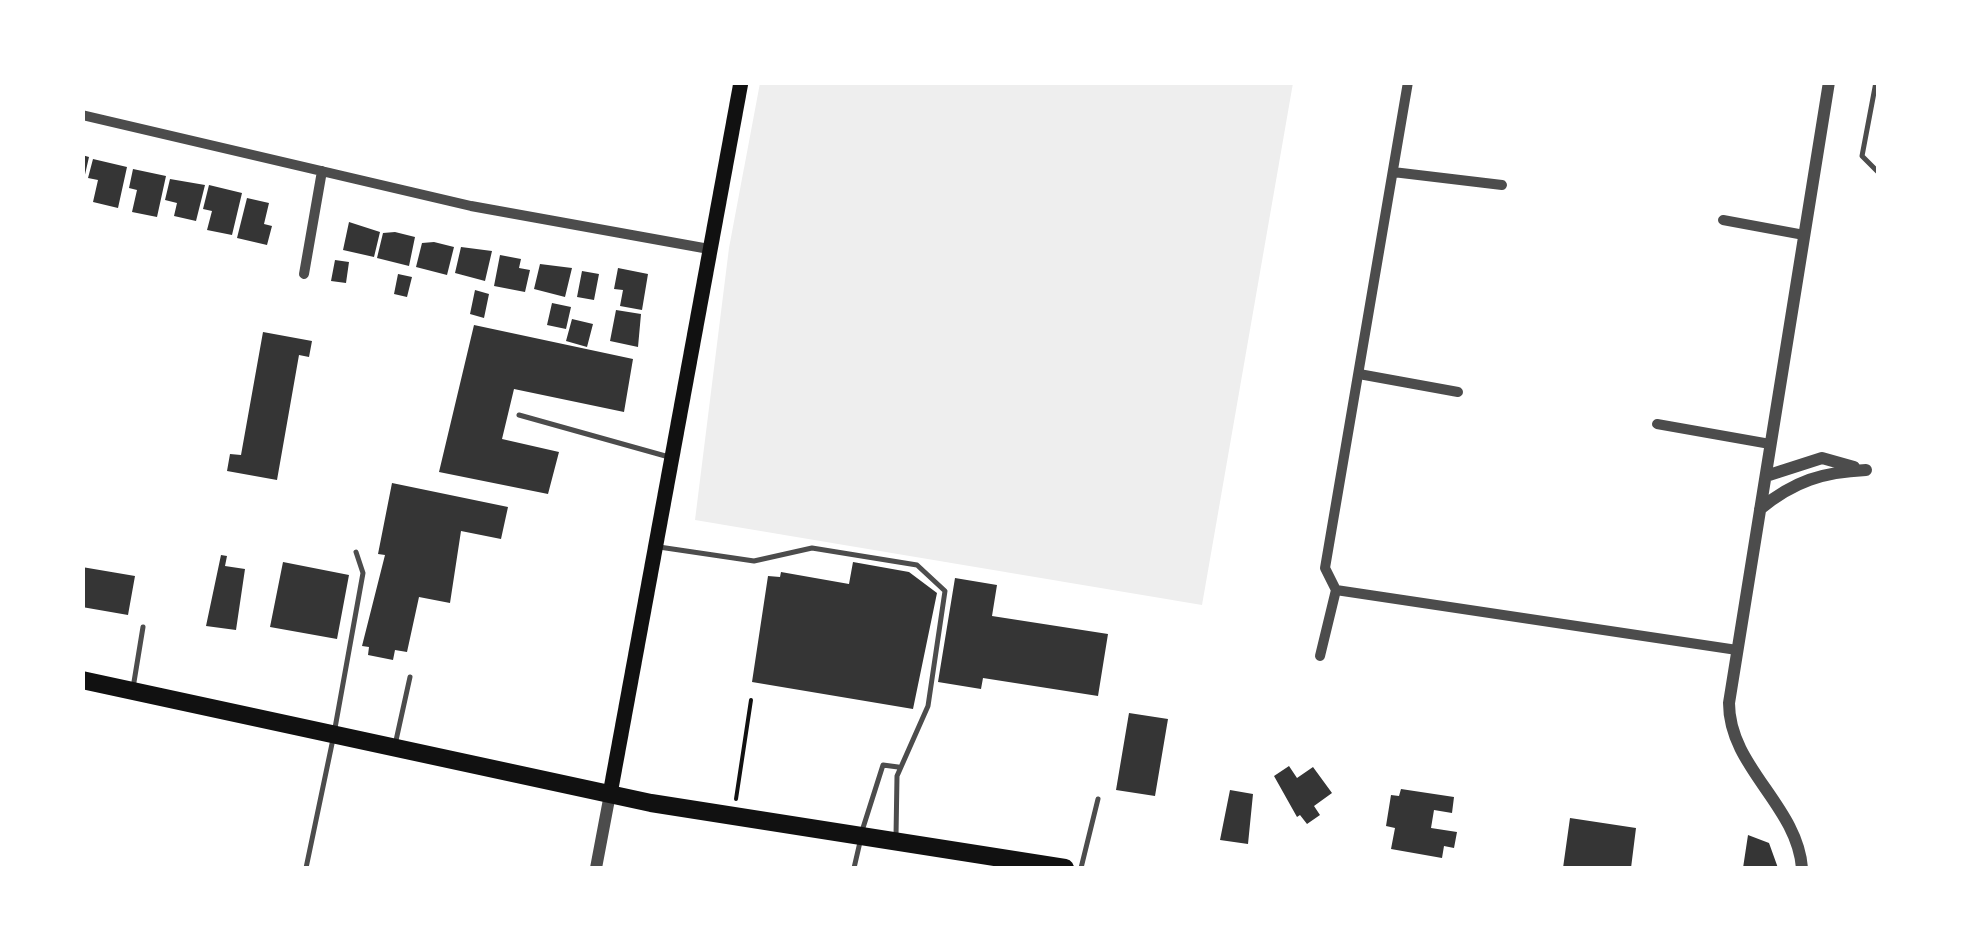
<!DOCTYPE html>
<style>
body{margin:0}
#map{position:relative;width:1961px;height:951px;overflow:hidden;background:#fff;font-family:Manrope,sans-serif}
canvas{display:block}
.frame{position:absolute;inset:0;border:85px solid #fff;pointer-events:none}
</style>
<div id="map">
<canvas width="1961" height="951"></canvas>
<div class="frame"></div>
</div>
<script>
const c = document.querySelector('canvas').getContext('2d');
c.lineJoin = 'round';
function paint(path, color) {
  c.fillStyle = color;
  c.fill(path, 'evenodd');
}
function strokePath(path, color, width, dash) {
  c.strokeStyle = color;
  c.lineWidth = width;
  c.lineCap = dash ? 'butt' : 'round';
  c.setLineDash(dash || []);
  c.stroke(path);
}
const green = new Path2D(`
 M760 83H1293L1202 605 695 520 729 248Z`);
const building = new Path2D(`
 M82 155 89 157 84 179H82Z
 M93 159 127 167 118 208 93 202 98 180 88 178Z
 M133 169 166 176 157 217 132 212 137 190 129 188Z
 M170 179 205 185 196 221 174 216 177 203 165 200Z
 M209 185 242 193 232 235 207 230 212 211 203 209Z
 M247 198 269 203 264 224 272 226 267 245 237 238Z
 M349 222 380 232 374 257 343 250Z
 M395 232 415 237 409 266 377 258 383 233Z
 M434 242 454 247 447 275 416 267 422 243Z
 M461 247 492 251 485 281 455 273Z
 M500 255 521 259 519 268 530 270 525 292 494 286Z
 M335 260 349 262 346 283 331 281Z
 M540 264 572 268 565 297 534 289Z
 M618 268 648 274 642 310 620 306 623 290 614 289Z
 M582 271 599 274 594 300 577 297Z
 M398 274 412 277 407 297 394 294Z
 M475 290 489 294 484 318 470 314Z
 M552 303 571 307 566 329 547 325Z
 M616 310 641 314 638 347 610 341Z
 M572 319 593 324 587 347 566 341Z
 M474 325 633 359 624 412 514 389 502 439 559 452 548 494 439 472Z
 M263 332 312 341 309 357 299 355 277 480 227 471 230 454 241 455Z
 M392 483 508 507 501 539 461 531 450 603 419 597 407 652 395 650 393 660 368 655 369 647 362 646 385 555 378 554Z
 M221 555 227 556 225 566 245 569 236 630 206 626Z
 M283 562 349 575 337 639 270 627Z
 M853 562 909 572 937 593 913 709 752 682 768 576 780 577 781 572 849 584Z
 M82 567 135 576 128 615 82 607Z
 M955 578 997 585 992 616 1108 634 1098 696 983 678 981 689 938 682Z
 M1129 713 1168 719 1155 796 1116 790Z
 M1289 766 1297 778 1313 767 1332 793 1314 806 1320 815 1307 824 1300 815 1297 817 1274 776Z
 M1401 789 1454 797 1452 813 1434 810 1431 828 1457 832 1454 848 1444 846 1442 858 1391 849 1395 828 1386 826 1391 795 1399 796Z
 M1230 790 1253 794 1248 844 1220 840Z
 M1570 818 1636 828 1631 868H1563Z
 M1748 835 1769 843 1778 868H1743Z`);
const path = new Path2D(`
 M736 799 751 700`);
const service = new Path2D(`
 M1876 82 1862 156 1878 172
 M519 415 669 457
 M659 547 754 561 812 548 917 565 945 591 928 706 897 776 896 836
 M133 688 143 627
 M335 728 363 573 356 552
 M395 745 410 677
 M862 831 883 765 898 767
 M306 868 333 739
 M854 868 860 842
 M1081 868 1098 799`);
const minor = new Path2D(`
 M1408 82 1325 568 1336 590 1737 650
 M82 115 471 206 709 249
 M1393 172 1502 185
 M1723 220 1804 235
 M304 274 322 171
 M1359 374 1458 392
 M1657 424 1770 444
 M1320 656 1336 590`);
const tertiary = new Path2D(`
 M1766 476 1822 458 1854 467
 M1760 509C1794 481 1823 472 1866 470
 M596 868 610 794
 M1802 868C1797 805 1729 767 1729 703L1829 82`);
const secondary = new Path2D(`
 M610 794 741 82`);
const primary = new Path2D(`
 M82 680 651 803 1065 868`);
paint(green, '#eee');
paint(building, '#353535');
strokePath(path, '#111', 4);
strokePath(service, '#4c4c4c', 5);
strokePath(minor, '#4c4c4c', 10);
strokePath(tertiary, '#4c4c4c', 12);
strokePath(secondary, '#111', 15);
strokePath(primary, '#111', 18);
</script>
